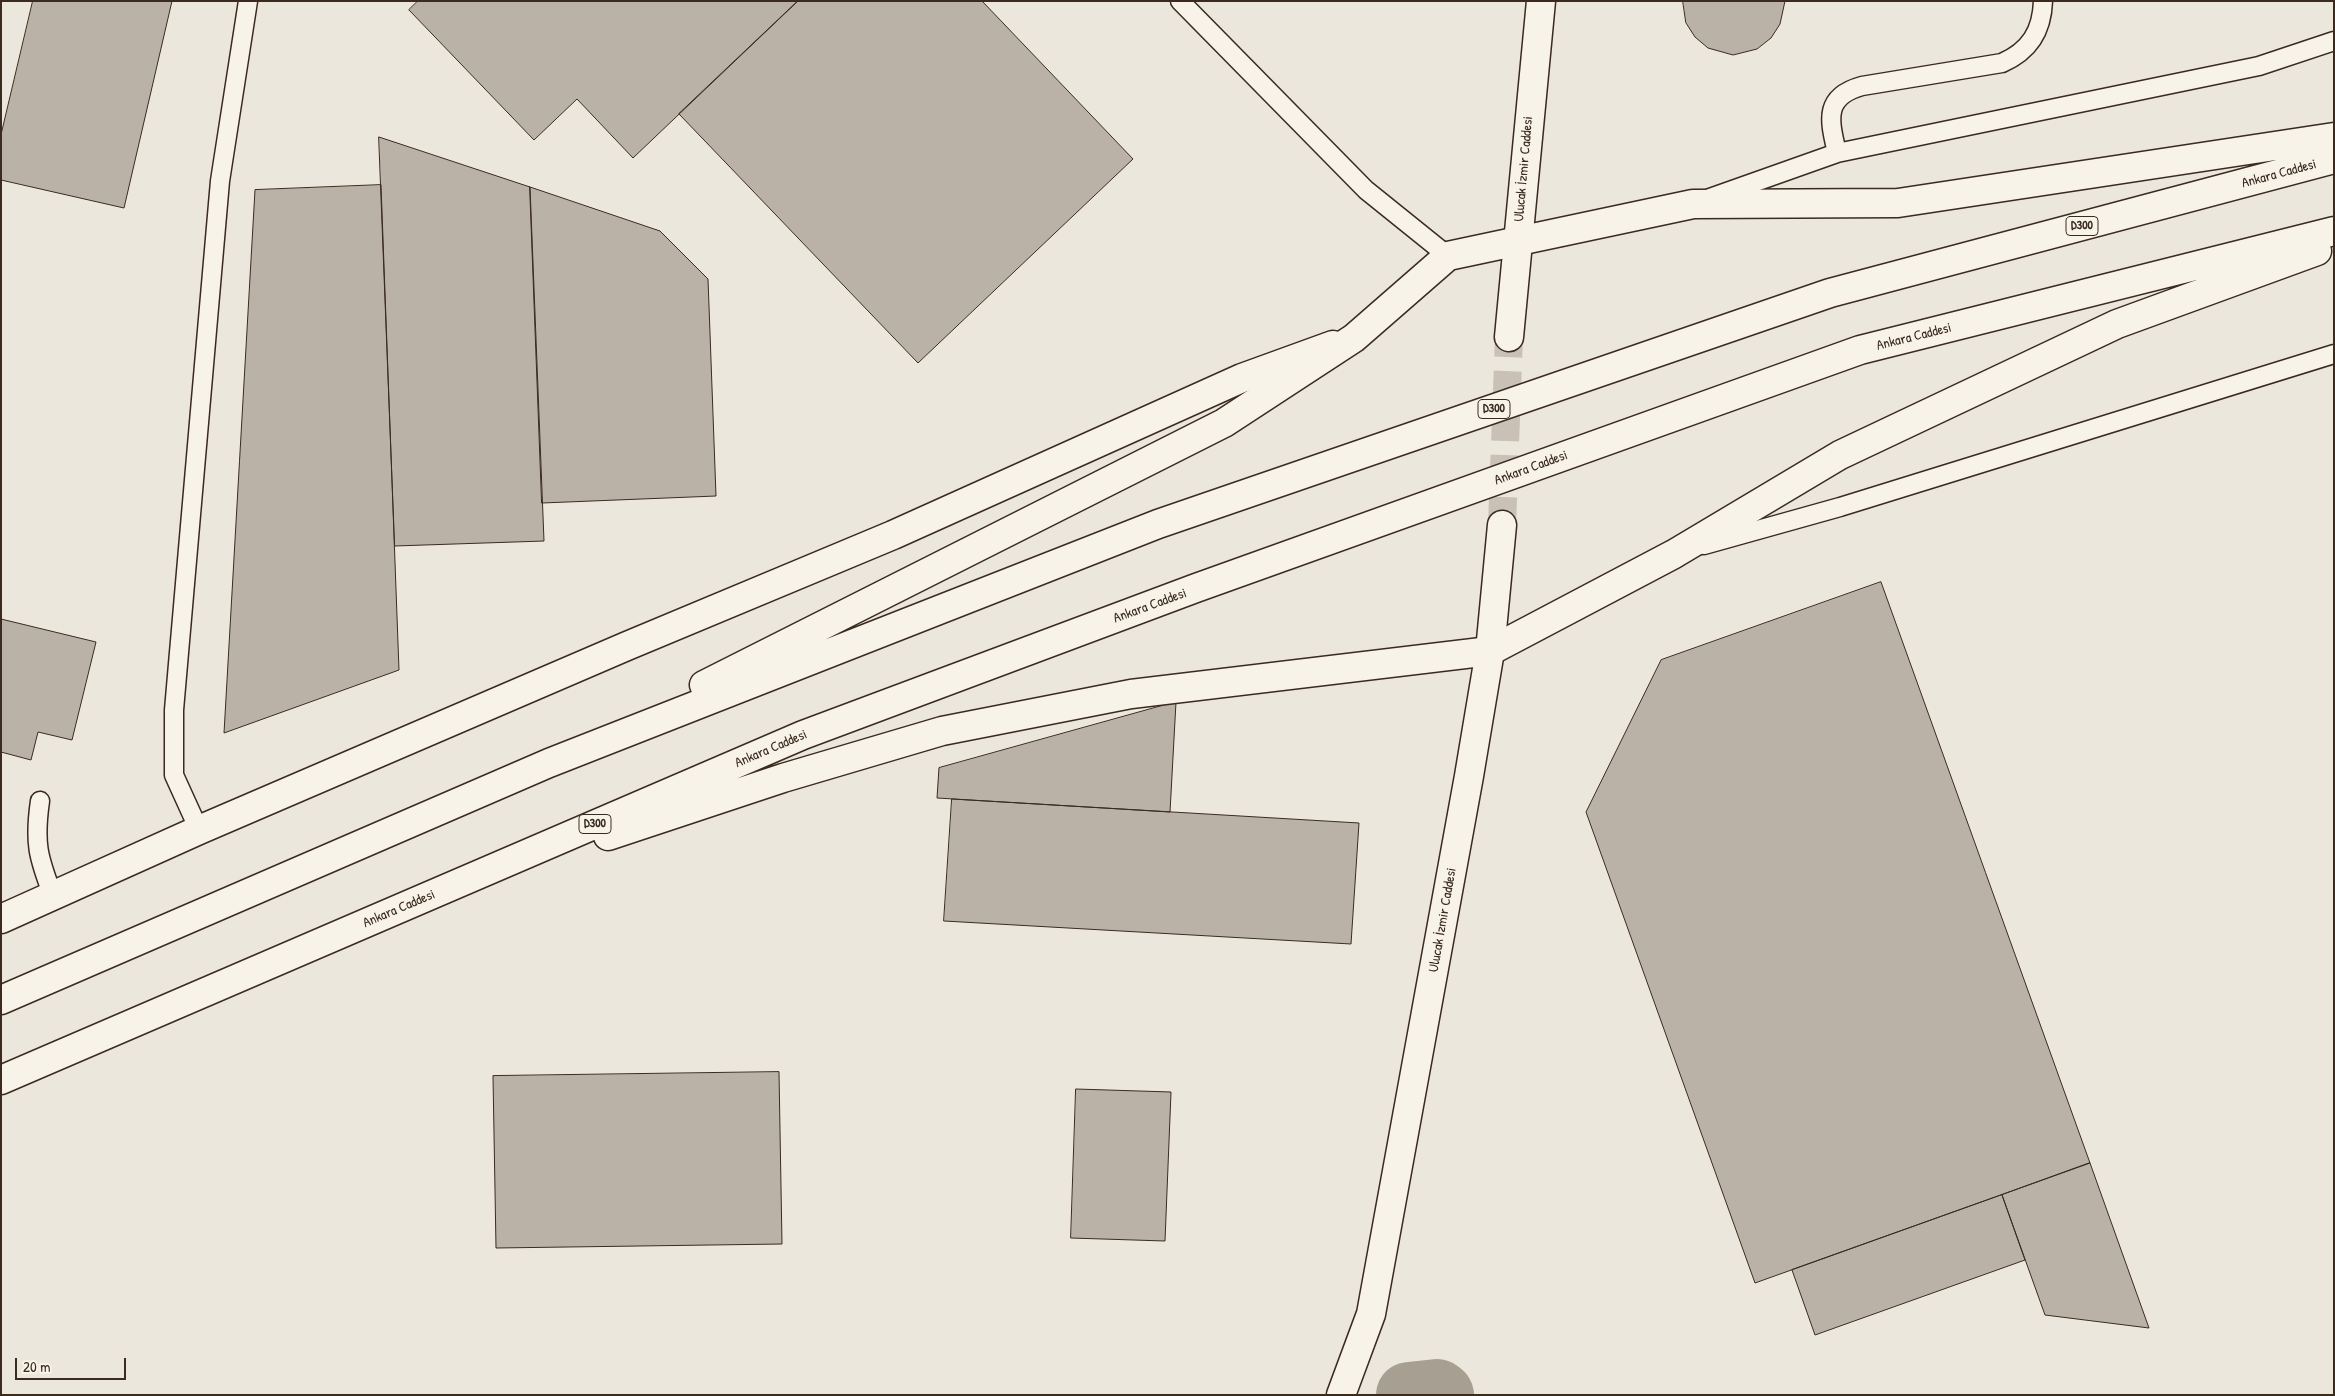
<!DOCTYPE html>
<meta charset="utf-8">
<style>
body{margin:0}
#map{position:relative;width:2335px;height:1396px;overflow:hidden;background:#ece7dc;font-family:"Patrick Hand",sans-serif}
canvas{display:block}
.frame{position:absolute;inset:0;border:2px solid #3b2a1e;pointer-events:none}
.scale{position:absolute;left:15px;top:1358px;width:111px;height:22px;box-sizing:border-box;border:2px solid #3b2a1e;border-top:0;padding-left:6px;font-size:15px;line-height:18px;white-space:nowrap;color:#3b2a1e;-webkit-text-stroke:4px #f7f3e8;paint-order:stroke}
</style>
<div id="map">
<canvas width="2335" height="1396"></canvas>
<div class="frame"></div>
<div class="scale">20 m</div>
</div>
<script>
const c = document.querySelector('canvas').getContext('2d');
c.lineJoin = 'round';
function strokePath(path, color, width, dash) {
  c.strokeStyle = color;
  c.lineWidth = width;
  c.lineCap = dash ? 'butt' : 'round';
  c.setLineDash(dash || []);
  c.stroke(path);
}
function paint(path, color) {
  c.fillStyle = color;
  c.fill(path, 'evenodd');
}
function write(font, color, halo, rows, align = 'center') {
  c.font = font + ' "Patrick Hand",sans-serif';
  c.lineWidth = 4;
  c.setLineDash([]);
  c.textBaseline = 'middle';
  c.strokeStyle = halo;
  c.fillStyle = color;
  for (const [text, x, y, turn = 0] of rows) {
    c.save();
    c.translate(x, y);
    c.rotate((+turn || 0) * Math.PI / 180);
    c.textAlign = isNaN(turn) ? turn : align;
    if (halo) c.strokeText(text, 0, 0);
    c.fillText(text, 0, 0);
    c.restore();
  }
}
const river = new Path2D(`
 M1409 1395 1437 1392 1441 1395`);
const building = new Path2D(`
 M33 1H172L124 208 1 180V135Z
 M418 1H798L633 158 577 99 534 140 409 10Z
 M798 1H982L1133 159 918 363 679 114Z
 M1683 1H1785L1780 24 1771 38 1757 49 1733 55 1708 48 1695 37 1686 23Z
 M379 137 530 187 544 541 395 546Z
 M381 185 399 670 224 733 255 190Z
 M530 187 660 231 708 279 716 496 542 503Z
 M1881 582 2090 1163 1755 1283 1586 812 1661 660Z
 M1 619 96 642 72 740 38 732 31 760 1 752Z
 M1176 702 1170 812 937 798 939 768Z
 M952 799 1359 823 1351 944 944 921Z
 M779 1072 782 1244 496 1248 493 1076Z
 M1076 1089 1171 1092 1165 1241 1071 1238Z
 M2090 1163 2149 1328 2045 1315 2002 1195Z
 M2002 1195 2025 1260 1815 1335 1792 1270Z`);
const secondaryTunnel = new Path2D(`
 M1502 525 1509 337`);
const lane = new Path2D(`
 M1180 1 1366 190 1448 256
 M1837 153C1830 122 1822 97 1862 86L2002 63C2030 51 2042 31 2043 1
 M1710 198 1837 153 2259 66 2334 41
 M1704 545 1840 507 2334 354
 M40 801C34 843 38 857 53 896
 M199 830 174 775V710L220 181 248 1`);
const street = new Path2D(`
 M1 919 199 830 627 646 893 535 1242 378 1333 345`);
const secondary = new Path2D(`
 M1509 337 1541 1
 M1341 1395 1371 1314 1469 776 1490 651 1502 525`);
const highway = new Path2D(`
 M704 685 1224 423 1354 338 1448 256 1693 204 1898 203 2334 137
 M608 836 783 778 942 731 1131 694 1490 651 1674 554 1840 455 2117 324 2317 251
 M1 1000 549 763 1158 524 1830 293 2334 159
 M1 1080 803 735 1196 588 1860 350 2334 231`);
const shields = [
 [2082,226,32],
 [1494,409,32],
 [595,824,32]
];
const shieldNames = [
 ["D300",2082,226],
 ["D300",1494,409],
 ["D300",595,824]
];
const streetNames = [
 ["Ulucak İzmir Caddesi",1524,169,-85],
 ["Ankara Caddesi",2279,174,-15],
 ["Ankara Caddesi",1914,337,-14],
 ["Ankara Caddesi",1531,468,-20],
 ["Ankara Caddesi",1150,606,-20],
 ["Ankara Caddesi",771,749,-23],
 ["Ankara Caddesi",399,909,-23],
 ["Ulucak İzmir Caddesi",1443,920,-80]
];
strokePath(river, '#a89f93', 66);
paint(building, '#bab2a7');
strokePath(building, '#3b2a1e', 1);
strokePath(secondaryTunnel, '#c9c1b6', 28, [28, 14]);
strokePath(lane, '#3b2a1e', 21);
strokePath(street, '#3b2a1e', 31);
strokePath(secondary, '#3b2a1e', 31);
strokePath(highway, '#3b2a1e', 31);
strokePath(lane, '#f7f3e8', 18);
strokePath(street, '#f7f3e8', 28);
strokePath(secondary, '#f7f3e8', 28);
strokePath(highway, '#f7f3e8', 28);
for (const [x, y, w] of shields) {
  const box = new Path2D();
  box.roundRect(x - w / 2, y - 9.5, w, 19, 4);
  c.fillStyle = '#f7f3e8';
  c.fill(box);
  strokePath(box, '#3b2a1e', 1);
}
write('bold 12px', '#3b2a1e', null, shieldNames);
write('14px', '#3b2a1e', '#f7f3e8', streetNames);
</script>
